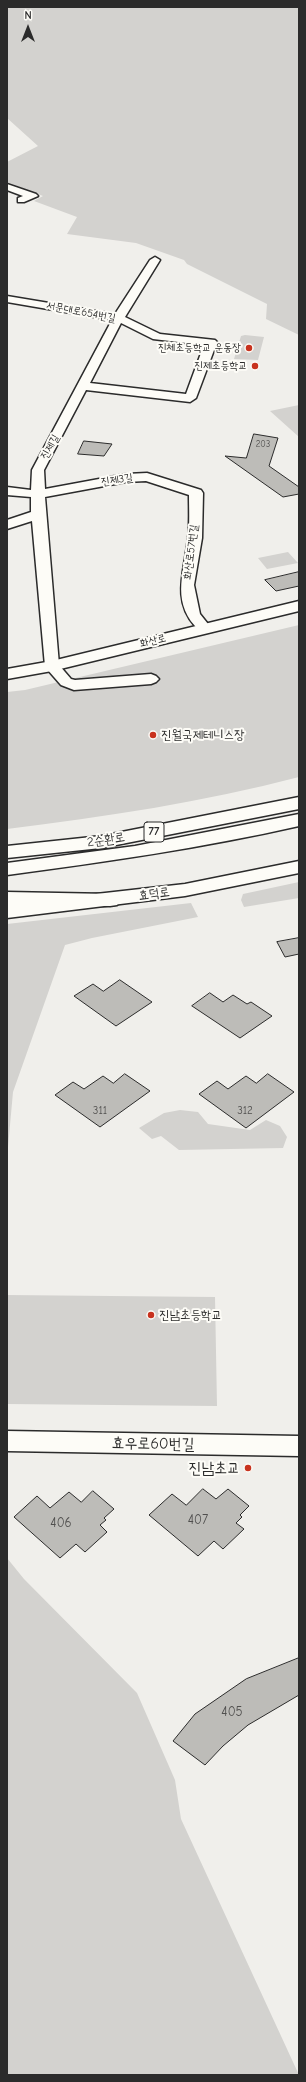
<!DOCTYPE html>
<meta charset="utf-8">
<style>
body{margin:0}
#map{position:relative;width:306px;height:2082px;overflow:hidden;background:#f0efeb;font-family:"Comic Neue",sans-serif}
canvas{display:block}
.frame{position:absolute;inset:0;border:8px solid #2b2b2b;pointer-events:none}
.north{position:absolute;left:8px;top:8px;width:40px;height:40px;-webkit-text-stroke:3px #fdfcf7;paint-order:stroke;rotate:0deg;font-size:11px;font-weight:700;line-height:16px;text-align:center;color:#2b2b2b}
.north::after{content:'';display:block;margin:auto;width:14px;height:18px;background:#2b2b2b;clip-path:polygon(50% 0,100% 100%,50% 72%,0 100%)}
</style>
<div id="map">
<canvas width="306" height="2082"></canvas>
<div class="frame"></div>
<div class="north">N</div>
</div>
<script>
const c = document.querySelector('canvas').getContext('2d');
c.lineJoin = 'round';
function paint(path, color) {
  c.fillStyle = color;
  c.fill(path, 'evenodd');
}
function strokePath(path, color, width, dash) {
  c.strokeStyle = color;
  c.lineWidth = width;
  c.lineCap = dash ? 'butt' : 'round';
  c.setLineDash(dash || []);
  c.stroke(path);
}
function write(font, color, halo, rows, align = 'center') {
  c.font = font + ' "Comic Neue","Poor Story",sans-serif';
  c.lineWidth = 4;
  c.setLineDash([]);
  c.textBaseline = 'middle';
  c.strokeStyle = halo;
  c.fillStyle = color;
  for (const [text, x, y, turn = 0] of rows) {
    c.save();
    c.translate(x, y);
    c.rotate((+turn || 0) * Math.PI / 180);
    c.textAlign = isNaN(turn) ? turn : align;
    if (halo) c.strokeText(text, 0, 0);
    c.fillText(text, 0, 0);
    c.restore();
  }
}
const green = new Path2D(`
 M7 7H299V335L266 319 267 304 187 264 184 260 136 243 67 234 77 217 34 201 43 196 7 182V162L38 146 7 118Z
 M245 335 264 337 258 360 234 359 241 336Z
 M299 405V437L270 411Z
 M288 552 298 563 267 569 258 558Z
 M299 625V777C203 802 105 817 7 829V692L25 690Z
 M299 882V898L244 907 241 900 243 894Z
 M191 903 198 917 92 938 65 945 13 1092 7 1158V924Z
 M180 1110 198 1112 208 1124 250 1130 266 1120 280 1126 287 1137 283 1148 179 1150 161 1136 152 1139 139 1128 164 1113Z
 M7 1295 215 1297 217 1406 7 1404Z
 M7 1558 24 1579 137 1693 175 1780 181 1819 299 2075H7Z`);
const building = new Path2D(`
 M254 434 278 438 269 466 299 487V494L283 497 225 456 246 458Z
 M84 441 112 444 104 456 78 454Z
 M299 572V586L276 591 265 580Z
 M299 938V954L285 957 277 942Z
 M120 980 152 1002 116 1026 74 996 93 984 103 991Z
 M210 993 223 1002 233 995 247 1004 251 1002 272 1016 240 1038 192 1006Z
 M125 1074 150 1091 100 1127 55 1095 73 1082 84 1089 103 1076 113 1083Z
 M268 1074 294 1092 246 1128 199 1094 217 1081 228 1089 246 1076 256 1083Z
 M203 1489 216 1499 228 1489 249 1506 240 1515 242 1517 236 1523 244 1529 223 1549 214 1541 198 1556 149 1515 172 1494 186 1505Z
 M93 1491 114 1509 104 1518 106 1520 100 1525 107 1532 85 1552 76 1544 60 1558 14 1517 37 1496 50 1508 69 1492 81 1502Z
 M299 1658V1695L248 1725 223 1746 205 1765 173 1741 195 1714 246 1679Z`);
const street = new Path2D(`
 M7 184 36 194 38 196 24 202H18V198L23 196 7 190Z
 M155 257 160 260 125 317 160 334 215 340 217 342 196 398 190 402 86 390 44 470 45 489 126 474 147 473 201 490 203 493 202 538 194 585 200 614 212 629 210 632C202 634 200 632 195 626 171 599 185 570 188 538 190 524 189 509 189 495L146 481 126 482 45 497 59 665 71 679 75 680 151 674 156 676 159 679 156 682 151 684 74 690 61 685 47 669 45 666 32 521 7 529V520L31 512V497L7 495V487L31 490 32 470 112 320 7 302V296L115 314 150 260ZM121 323 153 339 204 345 186 394 90 383Z
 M7 1431 299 1436V1456L7 1451Z`);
const secondary = new Path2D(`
 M299 601V611L52 671 7 679V669L52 661Z
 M299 861V873L185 896 7 918V904L185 884Z`);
const highway = new Path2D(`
 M299 797V809L101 848 7 858V846L101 836Z
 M299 814V826C202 848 105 862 7 875V863L135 846Z
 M7 892 110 894 117 895 120 900 117 905 110 906 7 904Z`);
const markers = [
 [249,348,4,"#c8321e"],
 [255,366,4,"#c8321e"],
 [153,735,4,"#c8321e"],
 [151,1315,4,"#c8321e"],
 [248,1468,4,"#c8321e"]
];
const farNumbernames = [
 ["203",263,444]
];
const farStreetnames = [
 ["서문대로654번길",81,312,11],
 ["진제길",50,447,-60],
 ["진제3길",117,480,-8],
 ["화산로57번길",191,552,-83],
 ["화산로",153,641,-14]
];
const farPoinames = [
 ["진체초등학교 운동장",241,348],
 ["진제초등학교",247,366]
];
const numberNames = [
 ["311",100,1111],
 ["312",245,1111]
];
const shields = [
 [154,832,20]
];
const shieldNames = [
 ["77",154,832]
];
const poiNames = [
 ["진월국제테니스장",161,735],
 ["진남초등학교",159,1315]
];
const streetNames = [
 ["2순환로",106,840,-9],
 ["효덕로",154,894,-8]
];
const nearNumbernames = [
 ["407",198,1520],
 ["406",61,1523],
 ["405",232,1712]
];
const nearStreetnames = [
 ["효우로60번길",153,1444,1]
];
const nearPoinames = [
 ["진남초교",240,1468]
];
paint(green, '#d3d2cf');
paint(building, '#bdbcb8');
strokePath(building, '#2b2b2b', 1);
strokePath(street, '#2b2b2b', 3);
strokePath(secondary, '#2b2b2b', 3);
strokePath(highway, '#2b2b2b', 3);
paint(street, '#fdfcf7');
paint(secondary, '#fdfcf7');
paint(highway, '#fdfcf7');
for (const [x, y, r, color] of markers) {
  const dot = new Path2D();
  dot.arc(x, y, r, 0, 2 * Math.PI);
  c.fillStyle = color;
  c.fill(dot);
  strokePath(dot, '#fdfcf7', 1.5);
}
write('9px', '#504f4e', null, farNumbernames);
write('11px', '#2b2b2b', '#fdfcf7', farStreetnames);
write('11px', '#2b2b2b', '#fdfcf7', farPoinames, 'right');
write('11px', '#504f4e', null, numberNames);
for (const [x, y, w] of shields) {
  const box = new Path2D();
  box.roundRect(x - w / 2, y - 10, w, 20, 3);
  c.fillStyle = '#fdfcf7';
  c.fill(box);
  strokePath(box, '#2b2b2b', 1);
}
write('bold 12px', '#2b2b2b', null, shieldNames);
write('13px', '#2b2b2b', '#fdfcf7', poiNames, 'left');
write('13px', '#2b2b2b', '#fdfcf7', streetNames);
write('13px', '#504f4e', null, nearNumbernames);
write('16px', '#2b2b2b', '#fdfcf7', nearStreetnames);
write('16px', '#2b2b2b', '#fdfcf7', nearPoinames, 'right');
</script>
